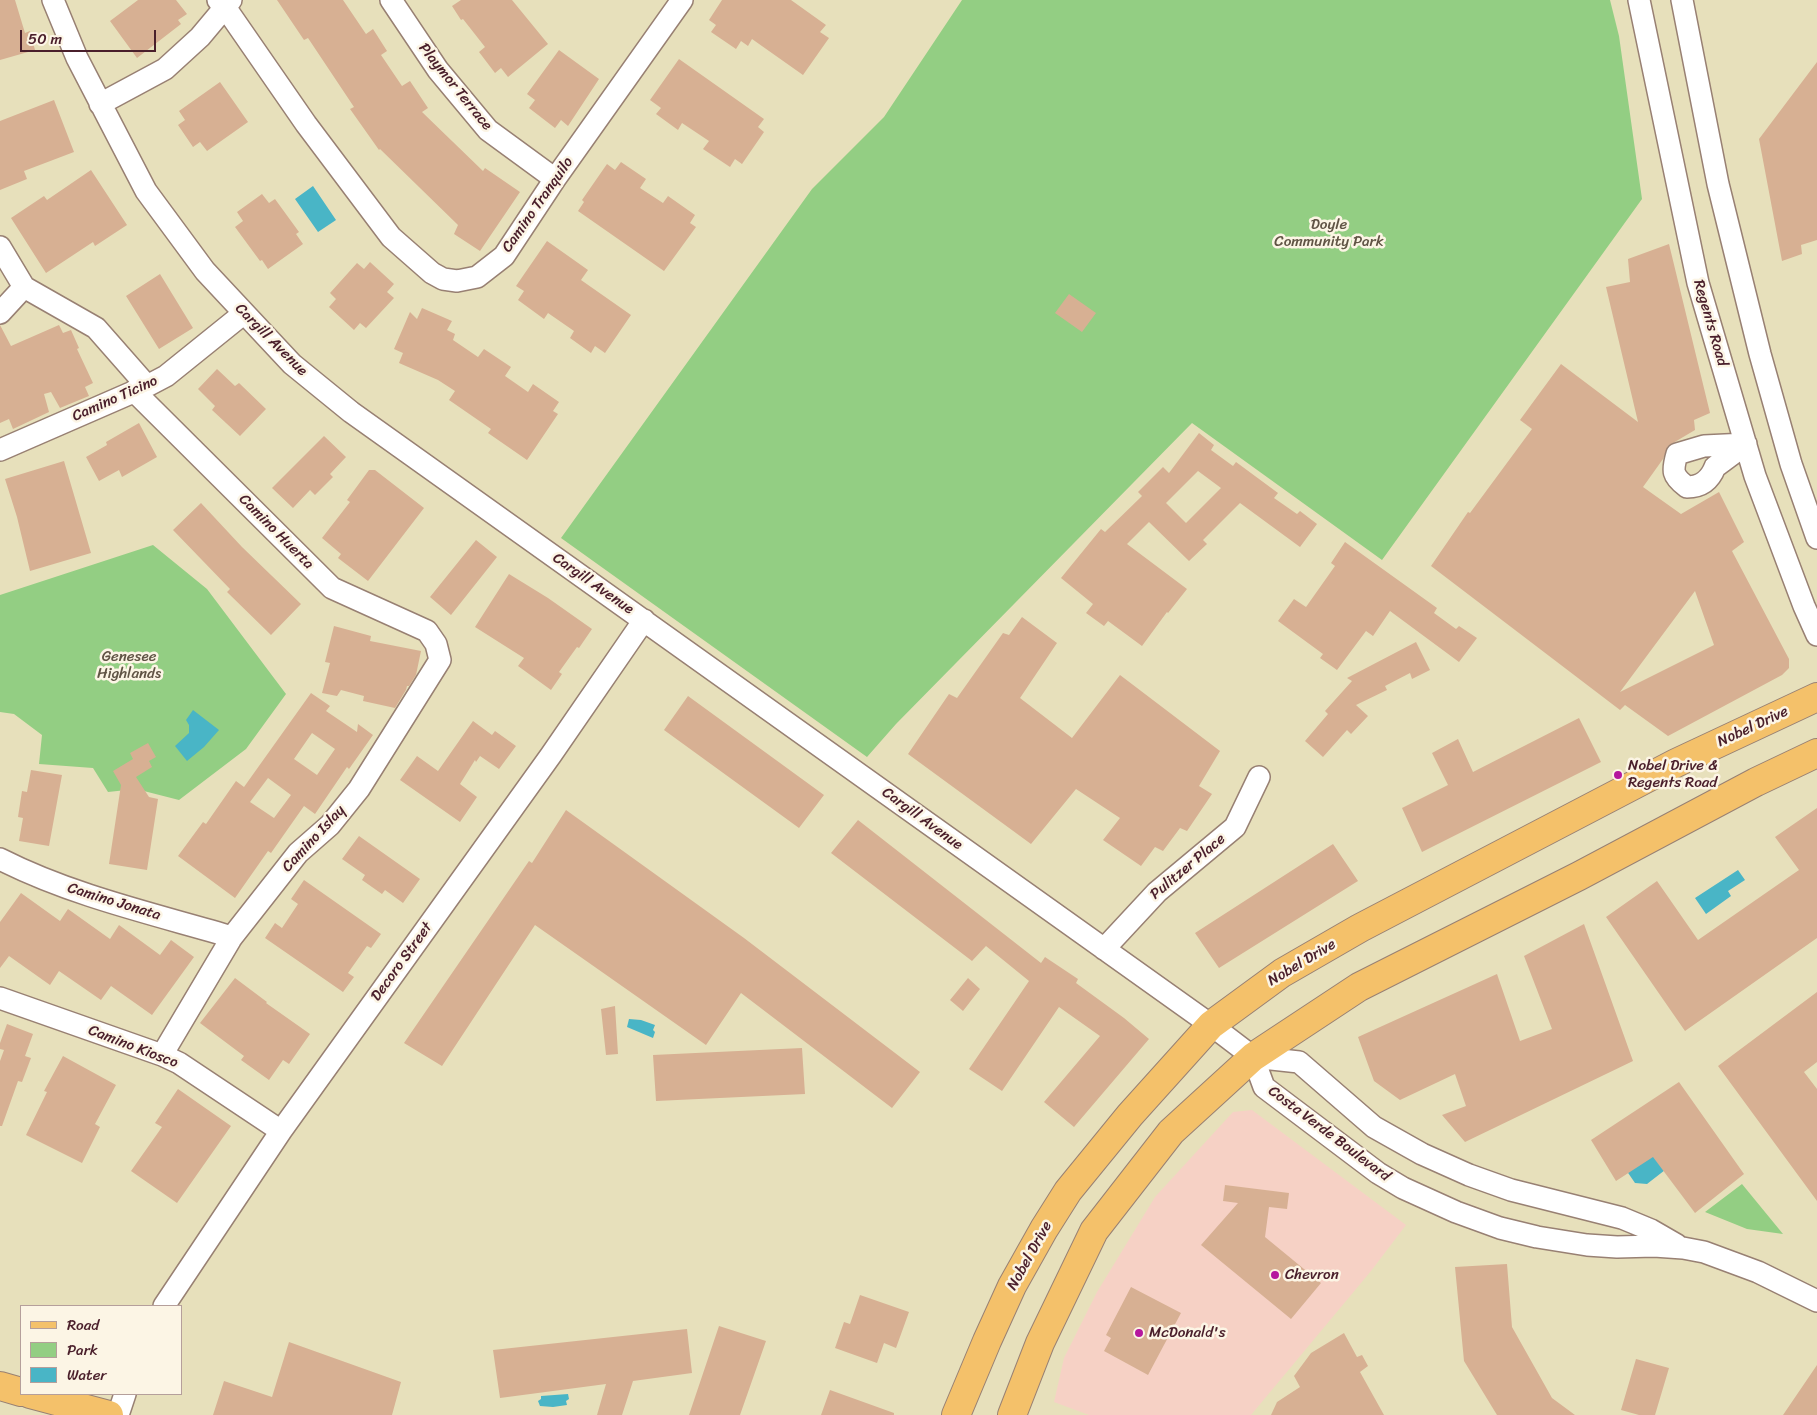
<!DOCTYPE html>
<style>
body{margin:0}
#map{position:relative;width:1817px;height:1415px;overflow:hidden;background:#e7e0bb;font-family:Sriracha,sans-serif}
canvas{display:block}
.legend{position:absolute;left:20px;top:1305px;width:162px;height:90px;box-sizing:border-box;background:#fcf5e5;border:1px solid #b59f9b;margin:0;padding:6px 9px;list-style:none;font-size:15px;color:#4a1f2b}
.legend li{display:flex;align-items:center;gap:10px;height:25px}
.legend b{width:25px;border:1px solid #b59f9b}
.scale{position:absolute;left:20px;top:30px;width:136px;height:22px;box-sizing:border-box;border:2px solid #4a1f2b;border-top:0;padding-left:6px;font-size:15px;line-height:18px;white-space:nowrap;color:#4a1f2b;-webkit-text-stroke:4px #fcf5e5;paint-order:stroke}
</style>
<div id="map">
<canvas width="1817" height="1415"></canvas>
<ul class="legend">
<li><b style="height:6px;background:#f4c16a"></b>Road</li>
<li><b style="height:14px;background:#93ce83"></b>Park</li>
<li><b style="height:14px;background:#49b5c6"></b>Water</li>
</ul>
<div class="scale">50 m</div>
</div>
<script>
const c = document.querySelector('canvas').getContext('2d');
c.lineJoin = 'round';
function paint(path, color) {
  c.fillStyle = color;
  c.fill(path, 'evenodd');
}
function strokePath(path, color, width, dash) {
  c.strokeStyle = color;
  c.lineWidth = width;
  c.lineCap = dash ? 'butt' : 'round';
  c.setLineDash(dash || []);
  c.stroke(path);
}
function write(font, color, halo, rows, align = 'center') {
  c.font = font + ' Sriracha,sans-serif';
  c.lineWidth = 5;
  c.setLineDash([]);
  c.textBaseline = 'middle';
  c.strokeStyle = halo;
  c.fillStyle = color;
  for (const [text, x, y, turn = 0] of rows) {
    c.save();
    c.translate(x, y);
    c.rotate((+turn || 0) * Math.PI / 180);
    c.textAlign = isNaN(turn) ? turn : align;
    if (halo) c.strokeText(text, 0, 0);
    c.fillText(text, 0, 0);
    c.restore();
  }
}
const built = new Path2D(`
 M1252 1110 1406 1225 1371 1271 1251 1415H1089L1054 1402 1064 1358 1097 1292 1155 1197 1233 1112Z`);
const green = new Path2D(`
 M962 0H1610L1619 36 1642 199 1382 560 1192 423 896 724 867 757 561 538 812 189 884 117Z
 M153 545 207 589 286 694 246 749 179 800 136 789 108 792 93 768 39 764 42 735 14 714 0 712V595Z
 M1742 1184 1783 1234 1747 1229 1705 1212Z`);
const water = new Path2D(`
 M313 186 336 220 318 232 295 199Z
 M193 710 219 730 204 747 187 761 175 746 189 733V725L186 720Z
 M1738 870 1745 880 1728 891 1731 896 1706 914 1695 898Z
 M629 1019 641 1020 655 1025 653 1030 655 1032 653 1038 627 1027Z
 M1647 1149 1665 1170 1647 1184 1635 1183 1624 1167Z
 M568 1394 569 1399 566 1401 567 1405 553 1407 540 1406 538 1401 541 1399V1396Z`);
const building = new Path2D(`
 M0 0H15L25 33 30 31 35 50 0 60Z
 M138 0H176L187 14 178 20 181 24 137 58 110 21Z
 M277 0H343L366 34 373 29 387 51 381 55 402 86 410 81 428 108 422 112 483 171 485 168 520 192 480 251 454 234 458 225 380 149 379 150 350 109 354 107 308 38 304 40Z
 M461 0H512L548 44 508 77 501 68 495 73 479 52 485 47 463 19 461 20 452 6Z
 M722 0H791L826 25 820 32 829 38 803 75 752 39 748 46 741 41 736 49 711 32 716 25 709 20Z
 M559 50 599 79 568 126 561 120 555 128 529 108 535 100 527 94Z
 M679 59 764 119 758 127 764 132 742 164 735 159 730 167 703 149 709 141 682 123 678 130 656 114 661 108 650 100Z
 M1817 62V240L1801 245 1802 254 1782 261 1759 139Z
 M220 82 248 122 207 151 200 142 193 147 178 125 185 120 179 111Z
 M54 100 74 152 24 171 27 179 0 190V121Z
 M621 162 646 179 640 188 663 203 668 196 695 215 690 223 696 227 664 271 578 211 584 202 582 200 607 164 615 170Z
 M91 170 127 225 95 246 93 242 46 273 11 218 44 196 47 200Z
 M262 194 269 203 275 199 299 232 296 234 303 244 268 269 262 260 260 261 235 227 243 221 237 212Z
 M547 241 588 270 581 280 631 315 605 353 595 346 591 353 570 338 574 331 548 313 544 319 518 300 524 291 516 286Z
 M1669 244 1710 413 1694 420 1695 430 1668 446 1663 459 1643 487 1681 514 1719 492 1744 542 1732 551 1789 659V668L1782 675 1668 736 1625 705 1620 710 1431 566 1468 512 1470 513 1532 429 1520 420 1561 364 1638 422 1606 287 1630 282 1628 259ZM1695 591 1714 645 1620 692Z
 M370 262 394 284 387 292 394 298 366 328 360 323 354 330 329 307 336 299 330 293 357 263 364 269Z
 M160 274 193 328 159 349 126 296Z
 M1069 294 1096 313 1082 332 1055 313Z
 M422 308 452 321 447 330 455 334 453 340 478 357 484 349 511 367 505 376 528 392 533 384 559 402 553 411 558 414 527 460 488 433 491 429 449 400 455 391 438 380 399 363 403 353 394 349 410 312 417 319Z
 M0 325 11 346 59 325 63 333 71 330 79 348 77 349 93 383 85 387 89 396 60 408 51 392 44 394 49 412 13 429 9 419 0 423Z
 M217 369 235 386 239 383 266 409 240 436 212 410 215 406 198 389Z
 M139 423 157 457 122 477 119 470 99 481 86 457 107 445 106 442Z
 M1199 433 1214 445 1211 450 1233 466 1236 462 1278 493 1274 498 1297 514 1300 511 1317 524 1300 547 1240 503 1203 540 1207 544 1189 561 1149 522 1127 544 1187 589 1168 613 1167 612 1142 646 1108 621 1104 626 1086 613 1093 604 1061 578 1101 529 1105 532 1142 496 1138 492 1163 467 1169 473ZM1198 471 1221 488 1186 523 1166 503Z
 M324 436 346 457 330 474 333 477 315 495 310 490 293 508 272 488Z
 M64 461 91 553 30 571 17 517 5 479Z
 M369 470H375L424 508 368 581 338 558 341 554 322 538 350 502 347 500Z
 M201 503 242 547 301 604 271 635 227 592 230 589 173 530Z
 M476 540 497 557 451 615 430 597Z
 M1345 542 1437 608 1434 613 1456 629 1459 626 1477 638 1459 662 1390 611 1373 636 1366 631 1337 670 1320 658 1323 654 1278 621 1294 599 1306 607 1335 566 1331 563Z
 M509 574 548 598 592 629 579 648 577 647 559 672 562 674 551 690 518 666 524 658 475 627Z
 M1022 617 1057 643 1020 698 1072 738 1120 675 1220 751 1199 786 1212 794 1187 831 1180 828 1163 851 1155 847 1141 866 1103 840 1120 818 1076 789 1031 844 908 754 949 694 957 698 1003 633 1009 635Z
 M334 626 371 636 370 641 421 651 416 675 409 686H407L406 690 395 708 363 701 364 696 341 690 337 696 322 693 330 663 325 662Z
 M1416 642 1430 670 1412 679 1410 673 1385 686 1387 690 1356 705 1368 716 1351 734 1347 730 1323 757 1305 741 1328 714 1325 711 1352 681 1347 678Z
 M311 693 330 706 326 711 357 732 358 724 373 735 349 769 347 767 315 814 304 806 271 853 268 851 235 898 178 856 203 822 206 824 236 781 244 787ZM312 733 335 749 317 775 294 759ZM268 778 291 795 274 818 250 802Z
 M688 696 824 795 799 828 664 730Z
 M1579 718 1601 762 1422 852 1402 808 1448 785 1432 753 1458 739 1473 772Z
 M473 721 492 735 495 731 516 746 499 769 480 756 476 762 475 760 460 784 477 797 460 822 400 780 417 756 438 771Z
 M148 743 156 757 149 761 152 767 136 777 149 797 158 799 147 870 109 864 121 785 113 771 133 759 130 753Z
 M31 770 62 775 49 846 19 841 23 818 18 817 22 791 27 792Z
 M1817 808V938L1685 1031 1606 917 1657 881 1698 940 1799 870 1775 837Z
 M566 810 744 938 920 1072 892 1108 741 993 706 1045 535 925 442 1066 404 1043 529 861 532 863Z
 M858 820 1041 963 1045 957 1078 979 1076 983 1124 1018 1149 1039 1074 1127 1044 1102 1100 1036 1059 1007 1002 1091 969 1069 1029 981 986 946 972 961 831 853Z
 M359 836 420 879 403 903 385 890 382 894 362 880 365 875 342 859Z
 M1333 844 1358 881 1219 968 1195 933Z
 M304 880 381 934 371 948 367 946 348 973 354 977 343 992 265 938 275 923 282 928 298 904 291 899Z
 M21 893 60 921 68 909 110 939 119 925 160 955 171 940 194 957 152 1015 111 986 101 1000 59 971 50 985 9 956 0 968V922Z
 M1584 924 1633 1061 1465 1142 1442 1115 1466 1106 1455 1074 1400 1100 1374 1081 1358 1037 1497 974 1520 1041 1552 1029 1524 956Z
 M235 978 267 1002 266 1003 310 1034 289 1064 283 1060 269 1080 241 1060 244 1056 200 1023Z
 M968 978 980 989 963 1011 950 1000Z
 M1817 992V1062L1804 1072 1817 1089V1201L1718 1066Z
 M615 1006 618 1054 606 1055 601 1009Z
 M7 1024 33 1034 25 1056 31 1058 22 1082 18 1081 2 1126H0V1061L4 1050 0 1049V1043Z
 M802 1048 805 1094 656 1101 653 1055Z
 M63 1056 116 1085 95 1124 100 1127 82 1163 26 1135 47 1092 44 1091Z
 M1679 1082 1744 1174 1695 1213 1653 1157 1616 1181 1591 1140Z
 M178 1089 231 1126 177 1203 131 1171 162 1127 155 1123Z
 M1225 1185 1289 1193 1287 1209 1269 1207 1265 1237 1321 1283 1291 1319 1201 1245 1238 1203 1223 1201Z
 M1507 1264 1512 1327 1552 1398 1575 1415H1497L1464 1361 1455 1267Z
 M1131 1287 1181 1313 1148 1375 1104 1351 1111 1338 1106 1335Z
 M860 1295 909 1312 896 1348 884 1343 877 1363 835 1348 844 1322 850 1324Z
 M719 1326 766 1341 740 1415H689Z
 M687 1329 692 1373 633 1381 622 1415H597L606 1384 500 1398 493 1350Z
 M1344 1333 1357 1357 1362 1355 1368 1366 1360 1372 1384 1415H1271L1277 1402 1300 1387 1294 1376 1311 1353Z
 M289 1342 401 1382 392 1415H213L224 1381 272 1397Z
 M1636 1359 1669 1368 1655 1415H1639L1621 1410Z
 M1817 1365V1415H1783Z
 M830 1390 894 1413V1415H821Z`);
const minor = new Path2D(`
 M53 0 77 58 146 191 205 271 292 364 351 412 1211 1025 1253 1057
 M218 0 225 7 306 124 391 237 432 273 443 279 457 281 477 277 504 256 555 179 682 0
 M391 0 438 70 488 130 555 179
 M1639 0 1698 283 1755 476 1804 606 1817 635
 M1682 0 1718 184 1760 354 1791 464 1817 538
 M100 104 165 69 200 37 231 0
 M0 247 24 287 96 328 147 386
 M0 313 24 287
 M134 391 332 588 427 631 436 644 440 660 359 789 330 825 298 853 232 937 162 1055
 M1746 444 1715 467C1710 480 1701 487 1687 487 1672 476 1672 471 1677 454L1704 446Z
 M0 450 147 386 166 376 243 314
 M0 859C73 896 154 914 232 937
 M1104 949 1157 892 1235 827 1259 777
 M0 998 162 1055 179 1063 281 1131
 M1253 1057 1264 1087 1378 1173 1403 1188 1456 1212 1500 1228 1537 1237 1587 1245 1617 1247 1654 1246 1683 1248 1704 1252 1758 1272 1817 1301
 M1253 1057 1299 1062 1374 1127 1422 1154 1469 1175 1511 1190 1622 1218 1651 1230 1677 1245
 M164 1306 281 1131 551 755 644 620
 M118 1415 125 1394`);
const major = new Path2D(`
 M0 1386 21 1392
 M30 1394 109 1415
 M956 1415 987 1341 1012 1286 1044 1229 1068 1191 1130 1115 1211 1025 1282 973 1360 928 1676 763 1817 697
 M1012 1415 1040 1343 1094 1231 1171 1132 1253 1057 1359 987 1579 876 1756 782 1817 753`);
const markers = [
 [1618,775,5,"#b5179e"],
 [1275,1275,5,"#b5179e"],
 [1139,1333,5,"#b5179e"]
];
const streetNames = [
 ["Playmor Terrace",455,87,51],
 ["Camino Tranquilo",538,205,-55],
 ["Regents Road",1710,323,74],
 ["Cargill Avenue",271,340,45],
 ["Camino Ticino",115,399,-24],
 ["Camino Huerta",276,532,45],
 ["Cargill Avenue",593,584,35],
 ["Nobel Drive",1753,727,-25],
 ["Cargill Avenue",922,819,36],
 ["Camino Islay",314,839,-47],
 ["Pulitzer Place",1188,867,-40],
 ["Camino Jonata",114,902,17],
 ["Decoro Street",402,962,-54],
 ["Nobel Drive",1302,963,-31],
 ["Camino Kiosco",133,1047,21],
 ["Costa Verde Boulevard",1329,1134,37],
 ["Nobel Drive",1030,1256,-61]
];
const parkNames = [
 ["Doyle",1329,225],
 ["Community Park",1329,242],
 ["Genesee",129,657],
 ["Highlands",129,674]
];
const poiNames = [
 ["Nobel Drive &",1628,766],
 ["Regents Road",1628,783],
 ["Chevron",1285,1275],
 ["McDonald's",1149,1333]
];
paint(built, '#f6d1c5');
paint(green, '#93ce83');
paint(water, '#49b5c6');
paint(building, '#d7b093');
strokePath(minor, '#988073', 24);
strokePath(major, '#988073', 30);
strokePath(minor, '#fff', 21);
strokePath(major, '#f4c16a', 28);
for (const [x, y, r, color] of markers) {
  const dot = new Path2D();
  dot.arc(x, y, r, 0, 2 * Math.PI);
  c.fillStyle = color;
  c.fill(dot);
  strokePath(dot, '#fcf5e5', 2);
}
write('15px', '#4a1f2b', '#fcf5e5', streetNames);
write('15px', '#605445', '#fcf5e5', parkNames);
write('15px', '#4a1f2b', '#fcf5e5', poiNames, 'left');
</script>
